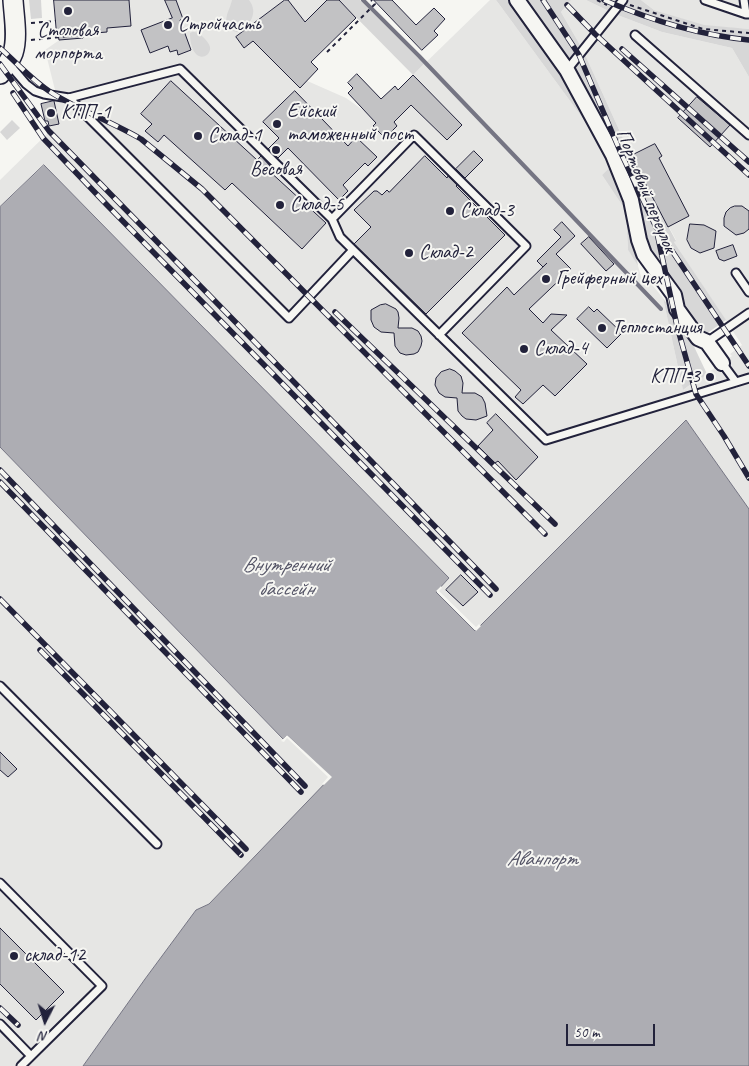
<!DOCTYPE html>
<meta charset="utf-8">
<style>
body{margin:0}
#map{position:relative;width:749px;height:1066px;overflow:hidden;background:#f6f6f2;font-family:Caveat,sans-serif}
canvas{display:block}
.north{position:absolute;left:20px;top:996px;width:50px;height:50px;-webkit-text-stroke:4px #f6f6f2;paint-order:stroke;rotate:185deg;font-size:14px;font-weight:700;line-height:20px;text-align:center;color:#22223b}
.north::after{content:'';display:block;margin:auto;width:18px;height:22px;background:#22223b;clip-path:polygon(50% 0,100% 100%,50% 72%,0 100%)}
.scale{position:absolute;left:566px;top:1024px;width:89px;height:22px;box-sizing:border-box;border:2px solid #22223b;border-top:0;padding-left:6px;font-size:15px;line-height:18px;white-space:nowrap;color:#22223b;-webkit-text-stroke:4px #f6f6f2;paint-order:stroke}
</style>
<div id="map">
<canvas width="749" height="1066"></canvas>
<div class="north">N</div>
<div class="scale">50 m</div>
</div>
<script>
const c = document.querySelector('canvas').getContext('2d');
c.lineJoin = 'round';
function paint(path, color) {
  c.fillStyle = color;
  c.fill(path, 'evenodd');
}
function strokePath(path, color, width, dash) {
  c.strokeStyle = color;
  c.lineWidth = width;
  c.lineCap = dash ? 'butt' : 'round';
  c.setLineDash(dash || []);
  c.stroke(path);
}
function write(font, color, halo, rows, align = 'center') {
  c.font = font + ' Caveat,sans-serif';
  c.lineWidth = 4;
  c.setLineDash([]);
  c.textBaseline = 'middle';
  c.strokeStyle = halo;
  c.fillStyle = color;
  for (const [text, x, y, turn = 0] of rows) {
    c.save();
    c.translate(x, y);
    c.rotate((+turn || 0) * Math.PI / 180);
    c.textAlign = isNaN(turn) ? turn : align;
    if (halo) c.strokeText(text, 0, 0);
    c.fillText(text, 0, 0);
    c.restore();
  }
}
const built = new Path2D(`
 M54 0H327L269 57 292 80 296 76 346 98 367 113 376 122 418 81 413 75 490 0H496L584 120 610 167 602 175 626 211 628 250 638 266 642 280 649 281 663 298 683 390 732 356 730 354 742 345 674 242 676 240 631 156 583 50 561 12 571 0H586L615 14 662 32 732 48 749 77V509L686 420 476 631 436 591 449 578 44 165 0 207V180L52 129 49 126 48 121H45L41 104 59 100V94H56L45 50 58 41Z
 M641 0H749V29L704 26 654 10Z
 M0 447 282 739 287 735 332 777 209 904 196 910 145 979 83 1066H0Z`);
const green = new Path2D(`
 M29 0H41L42 18 31 19Z
 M232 0H249C259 13 250 26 237 32L229 30C223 16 229 13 232 0Z
 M339 0H360L424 64 413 75Z
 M496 0H509L564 78 607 153 629 212 638 266 628 250 626 211 602 175 610 167 584 120Z
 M521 0H571L561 12 583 50 626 145 616 150Z
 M586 0H641L654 10 704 25 749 29V77L732 48 662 32 615 14Z
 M192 32C198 32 199 33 203 37 206 40 209 43 210 47 211 55 202 60 196 54 192 50 190 41 190 35V33Z
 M12 120 20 128 7 140 0 132Z
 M630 154 676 241 674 242 726 320 706 334 651 256 640 203 621 159Z
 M663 298 689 336 707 374 699 380 698 379 683 390Z`);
const water = new Path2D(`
 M44 165 449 578 436 592 475 631 686 420 749 509V1066H83L145 979 196 910 209 904 331 777 287 735 283 739 0 447V207Z`);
const pier = new Path2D(`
 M441 586 442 588 439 591 476 627 479 624 481 626 476 631 436 591Z
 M287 735 332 777 324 785 322 784 328 777 287 738 284 742 281 741Z`);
const stream = new Path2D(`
 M363 0 419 56 661 309`);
const building = new Path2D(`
 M54 0H129L131 26 107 28V32L83 34V38L59 40 58 34H57Z
 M165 0H176L183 19 180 20 191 50 178 55 177 50 170 52 168 46 150 53 141 30 172 18Z
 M285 0H288L305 22 327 0H339L356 18 311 62 318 69 300 88 253 41 244 48 236 37Z
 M374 0H392L416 25 434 8 445 19 434 31 438 35 422 50Z
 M357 74 381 99 395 86 398 90 413 75 462 125 447 140 411 105 394 122 397 126 385 138 373 126 376 123 348 93 353 88 348 83Z
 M171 81 257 160 261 156 270 166 267 169 326 223 302 249 232 183 225 190 164 135 158 142 145 131 152 124 141 114Z
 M295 91 348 146 356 137 377 157 368 166 365 163 343 185 348 191 339 200 288 148 278 158 268 149 279 138 263 122Z
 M697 97 730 125 710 147 678 118Z
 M54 101 59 124 49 126 48 121H45L41 104Z
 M655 144 662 156 659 158 689 216 668 227 631 156Z
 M474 151 483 160 465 178 456 169Z
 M425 156 447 178 448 176 457 185 456 186 505 235 426 314 354 244 371 227 354 210 374 191H377L382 195 387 190 389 192Z
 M735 206H742L749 211V229L744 233 736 235 724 226V218L726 212 730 208Z
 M562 222 575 236 556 254 571 269 529 309 543 323 551 314 567 315 551 330 587 364 555 396 543 385 523 404 515 397 521 390 462 333 507 287 514 295 547 263 543 267 537 261 561 237 554 230Z
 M690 224 704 225 716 231 714 248 700 253 691 248 687 240Z
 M589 237 614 264 606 271 581 244Z
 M733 245 737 256 724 261 719 259 716 251Z
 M386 304 396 309 398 312 399 318 398 328H412L418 331 421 336 422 341 421 346 418 352 414 354 406 355 400 353 395 346 394 333 381 332 374 327 371 320V310L380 305Z
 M589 307 594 312 597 309 622 333 607 348 577 319Z
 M450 369 455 371 461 376 463 383 462 393H475L482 397 485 403 487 416 476 420 466 419 462 416 458 411 457 398 445 397 439 393 435 385 436 378 441 372Z
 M496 414 538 457 516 480 498 461 495 463 478 446 493 430 487 423Z
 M461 575 478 592 463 606 446 590Z
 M0 752 17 769 8 777 0 770Z
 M0 928 64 992 36 1020 0 984Z`);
const path = new Path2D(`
 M597 0 607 5
 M630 5 703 29 749 33
 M31 23 56 21
 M31 40 100 33V32
 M327 52 375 4 371 0`);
const lane = new Path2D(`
 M705 0 746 14
 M744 0 746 14H749
 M635 35 749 135
 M9 64 26 84 35 91 44 94 69 98 180 69 332 219 340 237 546 440 749 378
 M567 70 623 0
 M69 98 289 318 353 250
 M332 219 414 135 526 246 439 335
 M736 273 749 292
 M707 342 749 313
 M722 363 736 382
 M0 686 157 844
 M0 883 102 986 21 1066
 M0 1024 31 1056`);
const street = new Path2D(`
 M517 0 567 70 613 155 631 200 639 240 644 254 674 295 677 309 698 338 707 342 722 363`);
const secondary = new Path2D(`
 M0 74C5 67 10 61 13 53 18 37 14 17 13 0`);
const rail = new Path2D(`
 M543 0 579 55 620 151 656 227 749 366
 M604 0C650 20 699 35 749 40
 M567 5 595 34 749 175
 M0 48C17 63 33 81 52 93 81 111 112 122 141 139L202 189 545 534
 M622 49 749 162
 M0 64 49 131 496 589
 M13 93 43 138 106 204 490 595
 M657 233 677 326 696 394 724 436 749 478
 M335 312 555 524
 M0 470 305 786
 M0 482 301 792
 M0 599 246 849
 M40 650 241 855
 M0 1008 18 1025`);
const markers = [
 [68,11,5,"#22223b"],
 [168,25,5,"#22223b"],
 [51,113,5,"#22223b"],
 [277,124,5,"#22223b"],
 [198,136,5,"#22223b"],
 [276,150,5,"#22223b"],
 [280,205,5,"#22223b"],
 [450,211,5,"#22223b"],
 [409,253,5,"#22223b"],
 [546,279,5,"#22223b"],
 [602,328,5,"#22223b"],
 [524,349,5,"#22223b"],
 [710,377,5,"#22223b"],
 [14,956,5,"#22223b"]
];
const poiNames = [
 ["Стройчасть",178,25],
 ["Столовая",68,31,"center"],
 ["морпорта",68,54,"center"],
 ["Ейский",287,112],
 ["таможенный пост",287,135],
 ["КПП-1",61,113],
 ["Склад-1",208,136],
 ["Весовая",276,170,"center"],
 ["Склад-5",290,205],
 ["Склад-3",460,211],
 ["Склад-2",419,253],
 ["Грейферный цех",556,279],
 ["Теплостанция",612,328],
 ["Склад-4",534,349],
 ["КПП-3",700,377,"right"],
 ["склад-12",24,956]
];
const streetNames = [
 ["Портовый переулок",646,191,68]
];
const waterNames = [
 ["Внутренний",286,565],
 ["бассейн",286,589],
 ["Аванпорт",542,859]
];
paint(built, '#e6e6e4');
paint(green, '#d7d7d7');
paint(water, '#adadb3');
strokePath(water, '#757583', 1);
paint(pier, '#f6f6f2');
strokePath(stream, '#757583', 4);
paint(building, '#c2c2c4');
strokePath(building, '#22223b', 1);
strokePath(lane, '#22223b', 11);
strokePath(street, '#22223b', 18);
strokePath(secondary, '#22223b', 22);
strokePath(path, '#22223b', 2, [4, 4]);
strokePath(lane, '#f6f6f2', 7);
strokePath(street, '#f6f6f2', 14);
strokePath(secondary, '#f6f6f2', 19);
strokePath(rail, '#22223b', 5.5);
strokePath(rail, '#f6f6f2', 4, [11]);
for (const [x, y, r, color] of markers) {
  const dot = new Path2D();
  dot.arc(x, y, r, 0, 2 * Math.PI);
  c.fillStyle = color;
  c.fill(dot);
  strokePath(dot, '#f6f6f2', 2);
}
write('20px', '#22223b', '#f6f6f2', poiNames, 'left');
write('20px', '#22223b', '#f6f6f2', streetNames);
write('italic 21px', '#535365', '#f6f6f2', waterNames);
</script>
